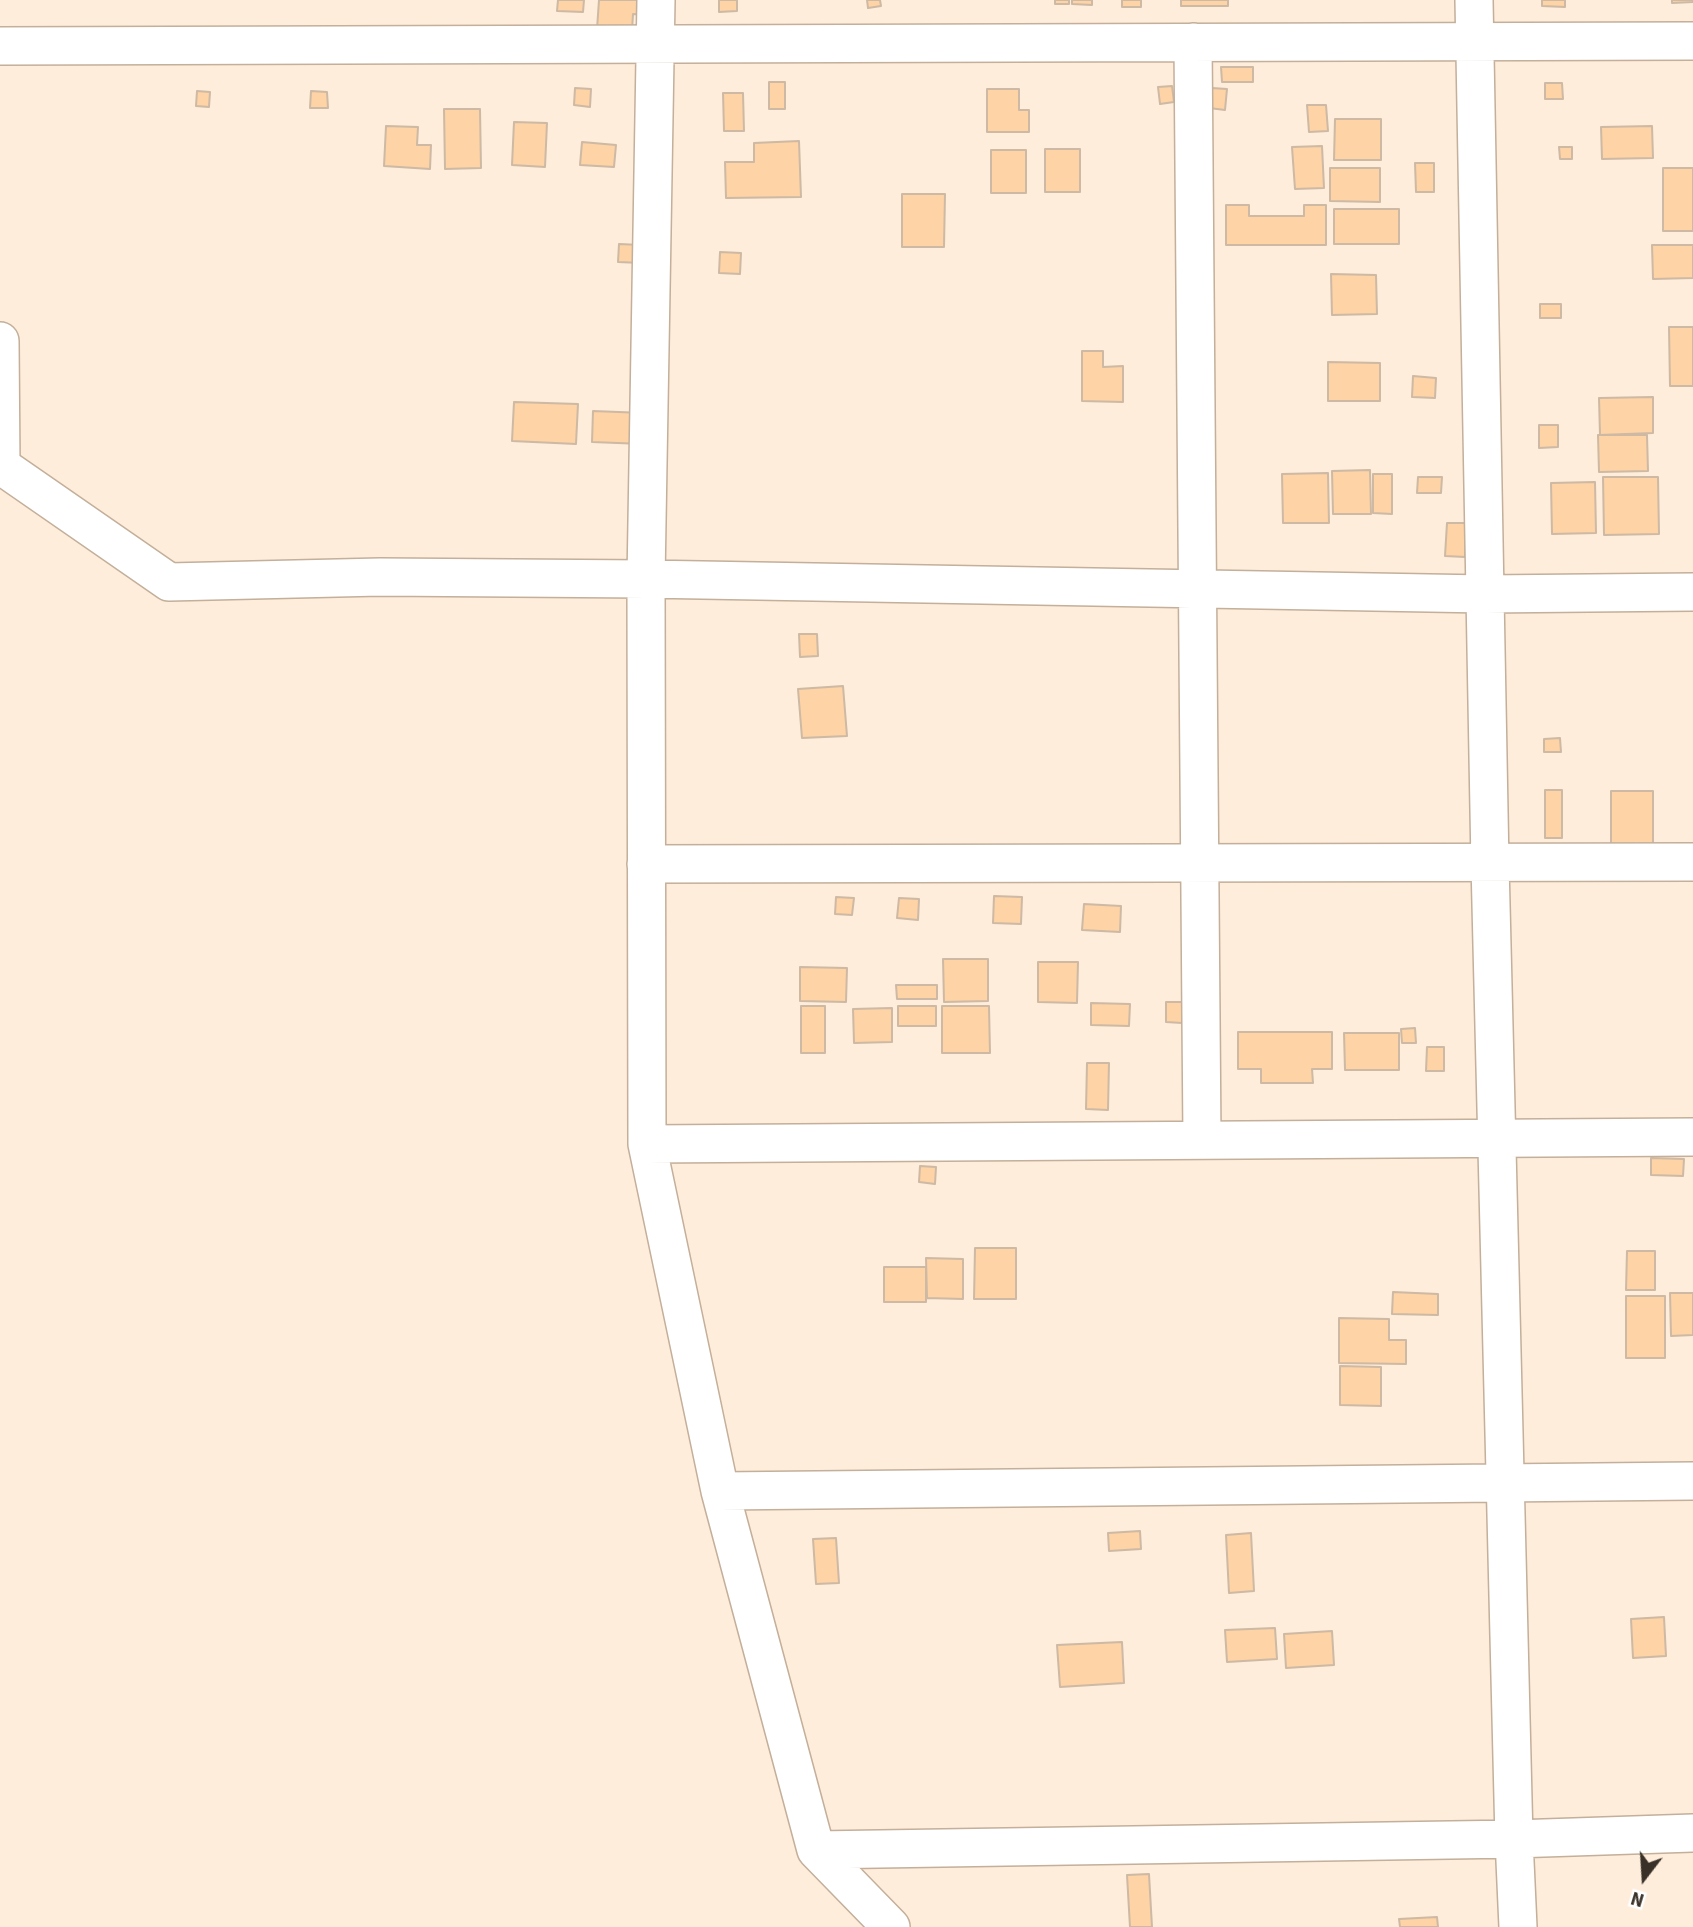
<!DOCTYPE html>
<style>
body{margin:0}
#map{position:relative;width:1693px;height:1927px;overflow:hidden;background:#feeddb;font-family:"Source Sans 3",sans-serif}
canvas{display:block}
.north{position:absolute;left:1609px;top:1843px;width:70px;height:70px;-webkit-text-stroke:5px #fff;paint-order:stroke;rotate:197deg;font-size:19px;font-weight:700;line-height:28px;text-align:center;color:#393128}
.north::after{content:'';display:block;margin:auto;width:24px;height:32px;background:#393128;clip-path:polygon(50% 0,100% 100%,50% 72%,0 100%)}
</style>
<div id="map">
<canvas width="1693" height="1927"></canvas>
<div class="north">N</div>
</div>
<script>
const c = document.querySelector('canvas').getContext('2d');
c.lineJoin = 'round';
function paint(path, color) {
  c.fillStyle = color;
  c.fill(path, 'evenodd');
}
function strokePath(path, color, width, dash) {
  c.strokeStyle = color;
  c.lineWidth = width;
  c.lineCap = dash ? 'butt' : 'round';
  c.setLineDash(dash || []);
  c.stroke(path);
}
const building = new Path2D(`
 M558 0H584L583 12 557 11Z
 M599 0H650L649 15 633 14 632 31 597 29Z
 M719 0H737V11L719 12Z
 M867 0H880L881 6 868 8Z
 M1055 0H1069V4H1055Z
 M1072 0H1092V5L1072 4Z
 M1122 0H1141V7H1122Z
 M1181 0H1228V6H1181Z
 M1542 0H1565V7L1542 6Z
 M1672 0H1693V2L1672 3Z
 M1221 67H1253V82H1222Z
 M769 82H785V109H769Z
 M1545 83H1562L1563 99H1545Z
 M1172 86 1174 102 1160 104 1158 87Z
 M575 88 591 89 590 107 574 105Z
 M1212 88 1227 89 1225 110 1209 108Z
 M987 89H1019V110H1029V132H987Z
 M197 91 210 92 209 107 196 106Z
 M311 91 327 92 328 108H310Z
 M723 93H743L744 131H724Z
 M1307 105H1326L1328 131 1309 132Z
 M444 109H480L481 168 445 169Z
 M1335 119H1381V160H1334Z
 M514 122 547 123 545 167 512 165Z
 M386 126 418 127 417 145H431L430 169 384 166Z
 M1652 126 1653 158 1602 159 1601 127Z
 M799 141 801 197 726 198 725 162H754V143Z
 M582 142 616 145 614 167 580 165Z
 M1322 146 1324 188 1295 189 1292 147Z
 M1559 147H1572V159H1560Z
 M1045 149H1080V192H1045Z
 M991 150H1026V193H991Z
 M1415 163H1434V192H1416Z
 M1330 168H1380V202L1330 201Z
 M1663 168H1693V231H1663Z
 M902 194H945L944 247H902Z
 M1226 205H1249V216H1304V205H1326V245H1226Z
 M1334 209H1399V244H1334Z
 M619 244 641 245V263L618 262Z
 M1652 245H1693V278L1653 279Z
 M720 252 741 253 740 274 719 273Z
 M1331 274 1376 275 1377 314 1332 315Z
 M1540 304H1561V318H1540Z
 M1669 327H1693V386H1670Z
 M1082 351H1103V367L1123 366V402L1082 401Z
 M1328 362 1380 363V401H1328Z
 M1413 376 1436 378 1435 398 1412 397Z
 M1653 397V433L1600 435 1599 398Z
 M514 402 578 404 576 444 512 441Z
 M593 411 644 413 643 444 592 442Z
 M1539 425H1558V447L1539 448Z
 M1598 435H1647L1648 471 1599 472Z
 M1370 470 1371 514H1333L1332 471Z
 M1328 473 1329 523H1283L1282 474Z
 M1373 474H1392V514L1373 513Z
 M1418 477H1442L1441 493H1417Z
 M1603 477H1658L1659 534 1604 535Z
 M1595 482 1596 533 1552 534 1551 483Z
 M1447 523H1466L1465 557 1445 556Z
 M799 634H817L818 656 800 657Z
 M843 686 847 736 802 738 798 689Z
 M1560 738 1561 752H1544V739Z
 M1545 790H1562V838H1545Z
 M1611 791H1653V844H1611Z
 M994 896 1022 897 1021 924 993 923Z
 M836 897 854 898 852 915 835 914Z
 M899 898 919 899 918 920 897 918Z
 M1084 904 1121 906 1120 932 1082 930Z
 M943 959H988V1001L944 1002Z
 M1038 962H1078L1077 1003 1038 1002Z
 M800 967 847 968 846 1002 800 1001Z
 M896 985H937V999H897Z
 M1166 1002H1182V1023L1166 1022Z
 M1091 1003 1130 1004 1129 1026 1091 1025Z
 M801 1006H825V1053H801Z
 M898 1006H936V1026H898Z
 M942 1006H989L990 1053H942Z
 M892 1008V1042L854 1043 853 1009Z
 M1415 1028 1416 1043H1402L1401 1029Z
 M1238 1032H1332V1069H1312L1313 1083H1261V1069H1238Z
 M1344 1033H1399V1070H1345Z
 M1427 1047H1444V1071H1426Z
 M1087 1063H1109L1108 1110 1086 1109Z
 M1651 1158 1684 1159 1683 1176 1651 1175Z
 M920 1166 936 1167 935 1184 919 1182Z
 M975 1248H1016V1299H974Z
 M1627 1251H1655V1290H1626Z
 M926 1258 963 1259V1299L927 1298Z
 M884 1267H926V1302H884Z
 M1393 1292 1438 1294V1315L1392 1314Z
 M1670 1293H1693V1335L1671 1336Z
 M1626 1296H1665V1358H1626Z
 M1339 1318 1389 1319V1340H1406V1364L1339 1363Z
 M1340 1366 1381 1367V1406L1340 1405Z
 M1140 1531 1141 1549 1109 1551 1108 1533Z
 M1251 1533 1254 1591 1229 1593 1226 1535Z
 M836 1538 839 1583 816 1584 813 1539Z
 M1664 1617 1666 1656 1633 1658 1631 1619Z
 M1275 1628 1277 1659 1227 1662 1225 1630Z
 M1332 1631 1334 1665 1286 1668 1284 1634Z
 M1122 1642 1124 1683 1060 1687 1057 1645Z
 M1149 1874 1152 1927H1130L1127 1875Z
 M1437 1917 1438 1927H1400L1399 1919Z`);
const street = new Path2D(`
 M656 0 646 579 1485 594 1693 592
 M1474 0 1490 864 1514 1839 1518 1927
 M1193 42 1202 1140
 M0 46 1693 41
 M0 341 1 466
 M0 465 169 582 380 577 646 579 647 1144 720 1491 816 1850 891 1927
 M646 864 1693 862
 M647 1144 1693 1137
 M720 1491 1693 1481
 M816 1850 1514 1839 1693 1833`);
paint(building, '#fed3a5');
strokePath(building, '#cdb9a4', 2);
strokePath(street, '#c3af9a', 40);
strokePath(street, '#fff', 37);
</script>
